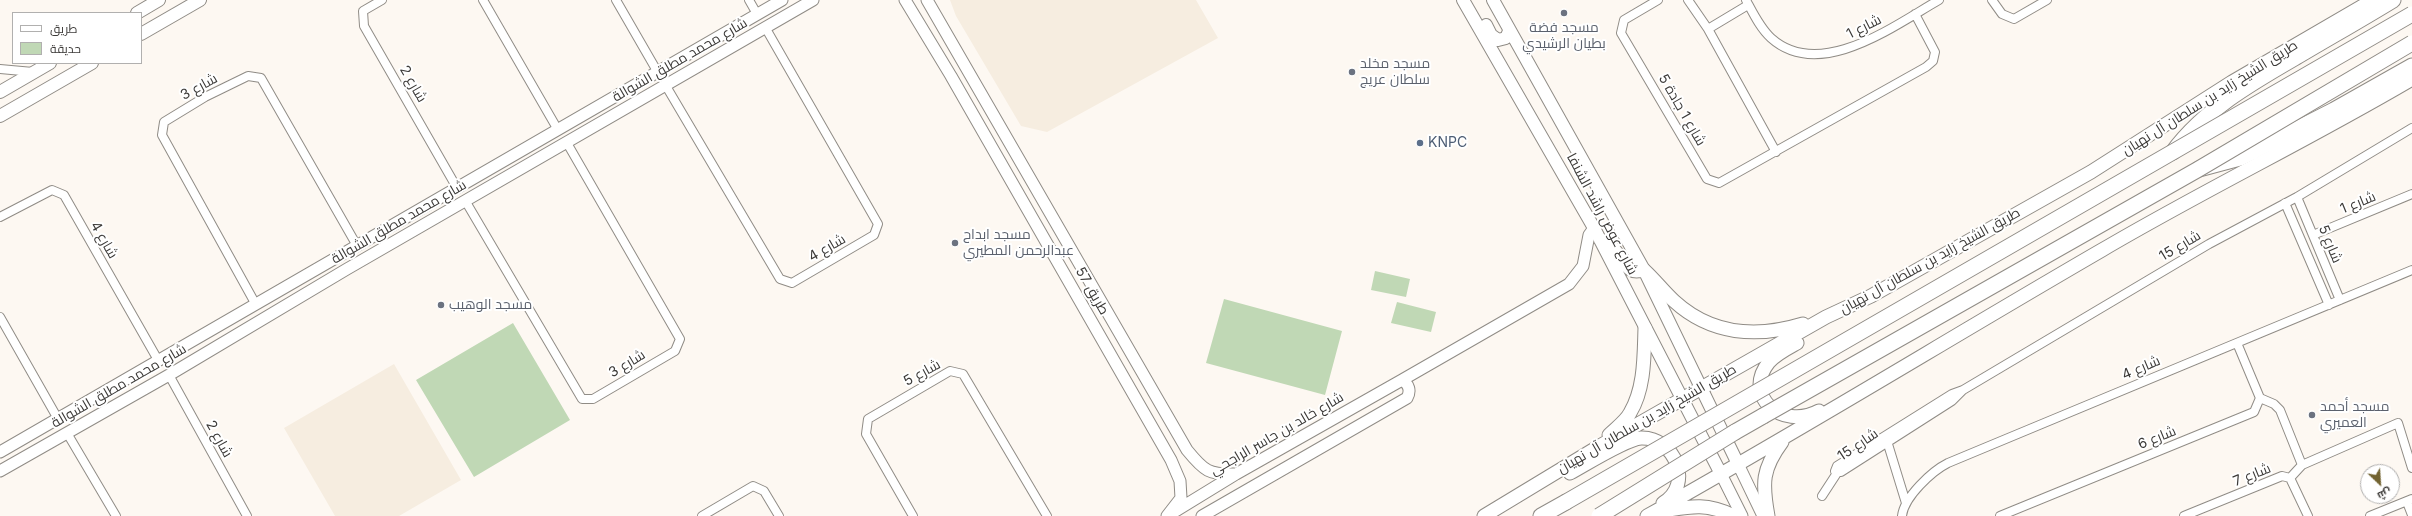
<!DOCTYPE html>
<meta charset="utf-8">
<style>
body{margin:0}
#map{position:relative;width:2412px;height:516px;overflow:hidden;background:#fdf8f2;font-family:Inter,Cairo,sans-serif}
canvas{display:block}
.legend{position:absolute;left:12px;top:12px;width:130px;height:52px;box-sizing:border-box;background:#fff;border:1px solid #b1b0af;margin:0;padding:5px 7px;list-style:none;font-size:12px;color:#3c3a38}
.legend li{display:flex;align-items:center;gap:8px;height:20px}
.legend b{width:20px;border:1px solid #b1b0af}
.north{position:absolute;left:2360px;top:464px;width:40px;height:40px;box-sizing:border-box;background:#fff;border:1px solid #b1b0af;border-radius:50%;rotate:155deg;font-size:11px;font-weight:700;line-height:16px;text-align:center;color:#3c3a38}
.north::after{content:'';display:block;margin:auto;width:14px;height:18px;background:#726331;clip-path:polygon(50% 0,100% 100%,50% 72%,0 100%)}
</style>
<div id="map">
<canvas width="2412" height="516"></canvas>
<ul class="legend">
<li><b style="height:5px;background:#fff"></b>طريق</li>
<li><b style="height:11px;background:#c0d8b5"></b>حديقة</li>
</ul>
<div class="north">ش</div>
</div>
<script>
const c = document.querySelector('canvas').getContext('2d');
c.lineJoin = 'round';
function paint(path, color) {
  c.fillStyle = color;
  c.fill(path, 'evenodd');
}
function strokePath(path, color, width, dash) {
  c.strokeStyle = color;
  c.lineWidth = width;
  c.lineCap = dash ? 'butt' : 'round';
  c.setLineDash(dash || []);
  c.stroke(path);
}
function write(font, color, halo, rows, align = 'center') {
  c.font = font + ' Inter,Cairo,sans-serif';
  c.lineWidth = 4;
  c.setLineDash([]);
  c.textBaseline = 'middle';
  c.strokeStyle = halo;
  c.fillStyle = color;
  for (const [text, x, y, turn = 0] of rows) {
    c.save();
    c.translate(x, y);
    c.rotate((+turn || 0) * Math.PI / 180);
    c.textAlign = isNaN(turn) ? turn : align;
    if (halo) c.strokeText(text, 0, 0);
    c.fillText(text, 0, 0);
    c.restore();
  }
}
const built = new Path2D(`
 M950 0H1196L1218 38 1047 132 1021 126 956 16Z
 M394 364 461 480 399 516H335L284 428Z`);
const green = new Path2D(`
 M1375 271 1410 279 1406 297 1371 290Z
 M1224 299 1342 331 1325 395 1206 363Z
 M1397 302 1436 312 1431 332 1391 323Z
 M513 323 570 420 474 477 416 380Z`);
const minor = new Path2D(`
 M382 0 363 11 364 26 457 188
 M483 0 558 130
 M616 0 657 71
 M749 0 757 14
 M1658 0 1624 20 1621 33 1707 179 1719 183 1926 67 1933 61 1935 52 1915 14
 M1688 0 1708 29 1776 152
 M1746 0C1753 13 1760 28 1771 38 1820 82 1895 25 1939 0
 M1992 0 2002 14 2014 19 2047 0
 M1708 29 1748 5
 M0 69 33 72
 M666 86 780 279 792 283 874 235 878 224 765 27
 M2297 197 2340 300
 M466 202 582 399H593L675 351 680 339 567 143
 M2285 203 2329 305
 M0 217 52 190 64 195 158 360
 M2313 235 2412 194
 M255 303 162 135 164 122 205 97 248 76 261 78 356 244
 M0 317 58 419
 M169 375 247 516
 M1963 390 2209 244 2297 197 2412 128
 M1963 390 1952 401 1841 472 1835 471 1837 466 1952 394Z
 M2260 398 2274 404 2280 410 2302 465
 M67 433 116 516
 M1887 441 1906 503
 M2290 478 2302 465 2398 423 2412 468
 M1822 496 1837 473
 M2407 502 2412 515
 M702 516 753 486 764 491 779 516
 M913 516 866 434 868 419 950 371 963 374 1047 516
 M1902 516C1904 497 1932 471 1948 463L2412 270
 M2000 516 2254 412 2260 398 2237 343
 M2184 516 2282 476 2290 478 2308 516
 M2370 516 2412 499`);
const tertiary = new Path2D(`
 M905 0 951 76 1171 460 1180 481 1181 498 1167 516
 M927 0 1187 450C1204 471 1209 475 1236 474
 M1402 380 1569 284 1583 266 1589 235 1594 228
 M0 452 782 0
 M1738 464 1763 516
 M0 471 169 375 347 269 813 0
 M1721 474 1742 516
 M1174 512 1236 474 1402 380C1409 384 1411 391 1407 398L1202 516`);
const secondary = new Path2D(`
 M1463 0 1594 228 1721 474
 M1493 0 1644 270 1738 464
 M137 13 159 0
 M1486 25 1491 35 1498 40 1506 38 1509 31
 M141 34 200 0
 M0 92 50 63
 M0 116 92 63
 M1600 240C1625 247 1621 279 1644 270`);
const primary = new Path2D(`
 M1644 270C1655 280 1664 292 1674 301 1711 335 1757 338 1803 324
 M1797 343C1788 348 1776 354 1769 362 1742 395 1781 431 1819 411
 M1609 435C1616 428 1626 421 1630 413 1645 388 1644 356 1645 328
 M1570 473C1585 465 1626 439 1641 438 1675 437 1694 485 1663 503
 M1663 511C1692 506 1707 503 1734 516
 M1484 516 1598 447 1826 317 1871 296 2091 172 2232 82 2373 0
 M1647 516C1801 430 1950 338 2102 250 2204 190 2310 139 2412 79
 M1768 516C1762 483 1762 469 1782 442`);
const motorway = new Path2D(`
 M2173 152C2205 109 2253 82 2298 56 2330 37 2362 19 2393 0
 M2199 169 2240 158 2334 110 2412 66
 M1735 432 1763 416
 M1541 516 1566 502`);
const motorwayBridge = new Path2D(`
 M1763 416 2197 170 2412 43
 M1566 502 2412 14
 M1599 516 1735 432`);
const markers = [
 [1564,13,4,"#6b7280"],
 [1352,72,4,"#6b7280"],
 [1420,143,4,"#5c6f8a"],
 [955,243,4,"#6b7280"],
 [441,305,4,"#6b7280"],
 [2312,415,4,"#6b7280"]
];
const streetNames = [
 ["شارع 1",1864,27,-27],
 ["شارع محمد مطلق الشوالة",680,60,-30],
 ["شارع 2",413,84,60],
 ["شارع 3",199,87,-29],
 ["طريق الشيخ زايد بن سلطان آل نهيان",2210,98,-32],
 ["شارع 1 جادة 5",1682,110,60],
 ["شارع 1",2358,203,-22],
 ["شارع عوض راشد الشنفا",1602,214,62],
 ["شارع محمد مطلق الشوالة",399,222,-30],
 ["شارع 4",104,240,60],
 ["شارع 5",2330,244,67],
 ["شارع 15",2180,246,-31],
 ["شارع 4",827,248,-30],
 ["طريق الشيخ زايد بن سلطان آل نهيان",1930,261,-29],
 ["طريق 57",1092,291,60],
 ["شارع 3",627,364,-31],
 ["شارع 4",2141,368,-23],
 ["شارع 5",922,373,-29],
 ["شارع محمد مطلق الشوالة",119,386,-30],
 ["طريق الشيخ زايد بن سلطان آل نهيان",1647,419,-30],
 ["شارع خالد بن جاسر الراجحي",1277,434,-30],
 ["شارع 6",2157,438,-22],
 ["شارع 2",219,439,61],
 ["شارع 15",1858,445,-34],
 ["شارع 7",2252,475,-22]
];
const worshipNames = [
 ["مسجد فضة",1564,28,"center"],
 ["بطيان الرشيدي",1564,44,"center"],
 ["مسجد مخلد",1360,64],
 ["سلطان عريج",1360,80],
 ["مسجد ابداح",963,235],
 ["عبدالرحمن المطيري",963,251],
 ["مسجد الوهيب",449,305],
 ["مسجد أحمد",2320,407],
 ["العميري",2320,423]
];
const serviceNames = [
 ["KNPC",1428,143]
];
paint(built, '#f6ede0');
paint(green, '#c0d8b5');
strokePath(minor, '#908c86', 10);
strokePath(tertiary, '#908c86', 13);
strokePath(secondary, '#908c86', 14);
strokePath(primary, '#908c86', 15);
strokePath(motorway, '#908c86', 17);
strokePath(minor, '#fff', 8);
strokePath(tertiary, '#fff', 11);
strokePath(secondary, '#fff', 12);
strokePath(primary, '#fff', 13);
strokePath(motorway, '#fff', 15);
strokePath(motorwayBridge, '#908c86', 17, []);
strokePath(motorwayBridge, '#fff', 15);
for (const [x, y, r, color] of markers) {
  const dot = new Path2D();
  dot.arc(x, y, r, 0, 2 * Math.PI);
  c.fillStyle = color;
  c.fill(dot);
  strokePath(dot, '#fff', 1.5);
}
write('14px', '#3c3a38', '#fff', streetNames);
write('14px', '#5b616d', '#fff', worshipNames, 'left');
write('14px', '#4e5e75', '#fff', serviceNames, 'left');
</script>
